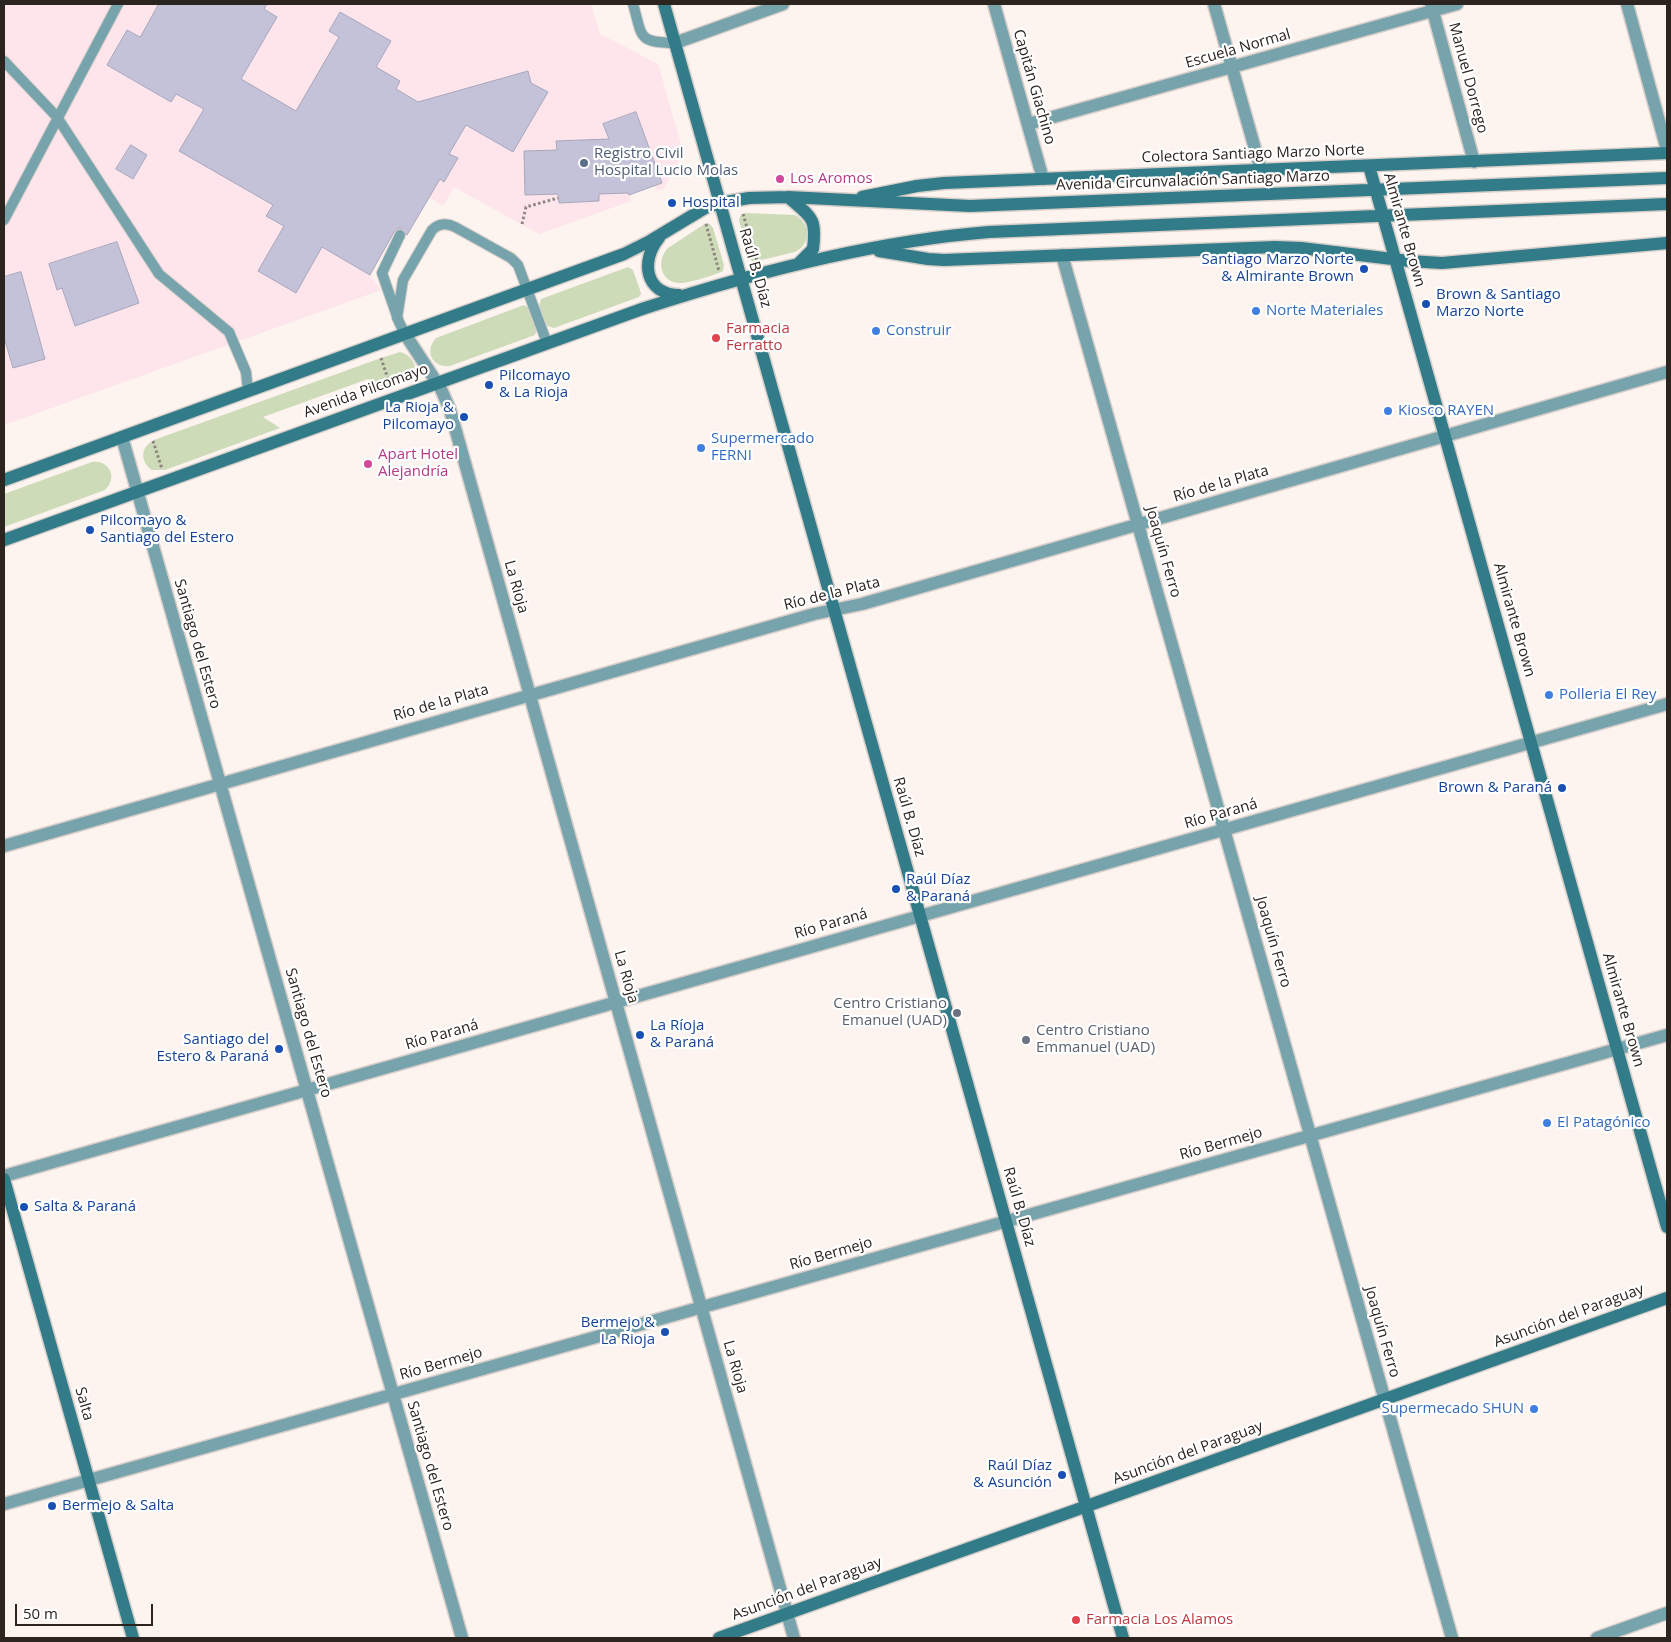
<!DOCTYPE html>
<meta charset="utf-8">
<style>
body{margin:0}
#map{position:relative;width:1671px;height:1642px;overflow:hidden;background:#fdf3ef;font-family:"Open Sans",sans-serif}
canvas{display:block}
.frame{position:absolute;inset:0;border:5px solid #2c241f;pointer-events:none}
.scale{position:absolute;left:15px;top:1604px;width:138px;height:22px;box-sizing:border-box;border:2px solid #2c241f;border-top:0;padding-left:6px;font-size:15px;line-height:18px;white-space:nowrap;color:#2c241f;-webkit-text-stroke:4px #fff;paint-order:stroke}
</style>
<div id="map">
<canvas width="1671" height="1642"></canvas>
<div class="frame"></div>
<div class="scale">50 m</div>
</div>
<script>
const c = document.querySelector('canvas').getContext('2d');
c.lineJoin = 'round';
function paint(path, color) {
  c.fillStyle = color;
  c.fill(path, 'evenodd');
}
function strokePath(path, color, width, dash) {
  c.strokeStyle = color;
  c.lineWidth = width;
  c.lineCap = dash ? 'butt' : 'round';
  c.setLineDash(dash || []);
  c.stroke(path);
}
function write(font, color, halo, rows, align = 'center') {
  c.font = font + ' "Open Sans",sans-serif';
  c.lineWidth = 4.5;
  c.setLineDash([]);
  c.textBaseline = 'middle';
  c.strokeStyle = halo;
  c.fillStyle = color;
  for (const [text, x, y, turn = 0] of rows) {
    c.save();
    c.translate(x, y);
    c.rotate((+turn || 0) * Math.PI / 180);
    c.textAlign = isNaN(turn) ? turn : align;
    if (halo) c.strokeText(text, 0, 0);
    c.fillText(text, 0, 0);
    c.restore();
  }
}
const medical = new Path2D(`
 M4 4H591L600 34 658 64 683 152 664 189 657 191 655 186 662 183 636 112 603 124 631 201 539 234 454 187 443 206 429 197 405 238 395 233 370 275 381 290 4 425Z`);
const green = new Path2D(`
 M745 213 795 215C811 224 811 244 795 252L753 262 751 260 739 221 740 216Z
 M706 223 710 224 713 228 724 265 723 271C716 275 689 283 680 283 660 283 656 260 668 248Z
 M628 267 633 270C634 274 641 291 641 294 641 295 639 296 639 297L554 328 547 326 539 306 541 299Z
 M524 305 529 308 537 330 535 335 450 366C432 368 424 351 436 338Z
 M400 352C413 355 421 370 409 380 403 385 393 387 386 389L368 379 263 417 280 428 165 470H152C140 462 140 447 154 440L381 358Z
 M92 462C110 460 118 478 105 490L4 527V494Z`);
const building = new Path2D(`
 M159 4H267L264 9 277 17 241 79 296 111 339 37 329 31 340 12 391 41 376 67 400 81 396 89 418 102 528 71 531 83 548 92 513 152 466 125 449 154 458 158 444 182 440 179 407 235 402 229 399 228 394 232 370 275 322 247 296 293 258 271 284 226 266 216 273 205 179 151 204 109 176 94 171 102 107 65 127 30 140 37Z
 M636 112 662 183 629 195 628 193 599 194V201L559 203 558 194 525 195 524 151 557 150 556 141 609 139 603 124Z
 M131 145 147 155 133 179 116 169Z
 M117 242 139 303 75 326 62 288 57 290 49 264Z
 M21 272 45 359 13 368 4 337V277Z`);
const path = new Path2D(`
 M743 214 757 261
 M522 224 526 207 558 198
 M706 224 719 271
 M381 358 390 385
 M153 441 162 469`);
const lane = new Path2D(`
 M633 4C643 38 637 42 675 43
 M4 61 57 117 159 274 229 332 246 372 248 391
 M4 220 118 4
 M400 235 382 273 399 322 405 334
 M397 318 403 280 432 230C439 223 447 223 455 227L511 258 518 265 547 343`);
const street = new Path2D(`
 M994 4 1043 179
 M1214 4 1261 170
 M1431 4 1474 162
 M1627 4 1667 150
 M675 43 783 4
 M1028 124 1457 4
 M1062 255 1452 1638
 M405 334 441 389 450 410 794 1638
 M122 437 462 1638
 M4 846 814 614 862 604 1667 372
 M4 1176 1667 704
 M4 1504 1667 1035
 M1597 1638 1667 1613`);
const secondary = new Path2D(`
 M664 4 1123 1638
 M1369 166 1667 1227
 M788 197C811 217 817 217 813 249L798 264
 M862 197 917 186 944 183 1667 153
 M659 238C640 261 645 294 679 295
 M879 251 928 259 944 260 1275 247 1301 248 1409 261 1442 263 1667 243
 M4 480 624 254 650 241 705 208 720 203 749 198 788 197 970 206 1667 178
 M4 540 642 309C752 273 875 241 989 232L1667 204
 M4 1179 133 1638
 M719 1638 1667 1298`);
const markers = [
 [584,163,5,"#5c6f8a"],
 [780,179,5,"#d1479c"],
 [672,203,5,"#1a4fb4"],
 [1364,269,5,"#1a4fb4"],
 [1426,304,5,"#1a4fb4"],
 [1256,311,5,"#3f7fe0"],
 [876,331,5,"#3f7fe0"],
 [716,338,5,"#e0444e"],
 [489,385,5,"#1a4fb4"],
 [1388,411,5,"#3f7fe0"],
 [464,417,5,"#1a4fb4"],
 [701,448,5,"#3f7fe0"],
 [368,464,5,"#d1479c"],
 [90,530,5,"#1a4fb4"],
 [1549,695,5,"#3f7fe0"],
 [1562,788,5,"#1a4fb4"],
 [896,889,5,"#1a4fb4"],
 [957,1013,5,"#6b7280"],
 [640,1035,5,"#1a4fb4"],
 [1026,1040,5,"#6b7280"],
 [279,1049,5,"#1a4fb4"],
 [1547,1123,5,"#3f7fe0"],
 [24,1207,5,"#1a4fb4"],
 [665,1332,5,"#1a4fb4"],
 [1534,1409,5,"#3f7fe0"],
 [1062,1475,5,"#1a4fb4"],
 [52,1506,5,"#1a4fb4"],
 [1076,1620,5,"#e0444e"]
];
const streetNames = [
 ["Escuela Normal",1238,49,-16],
 ["Manuel Dorrego",1468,78,75],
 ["Capitán Giachino",1034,87,74],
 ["Colectora Santiago Marzo Norte",1253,154,-2],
 ["Avenida Circunvalación Santiago Marzo",1193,181,-2],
 ["Almirante Brown",1404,230,74],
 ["Raúl B. Díaz",755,268,74],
 ["Avenida Pilcomayo",366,391,-20],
 ["Río de la Plata",1221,484,-16],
 ["Joaquín Ferro",1163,552,74],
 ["La Rioja",516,587,74],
 ["Río de la Plata",832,594,-14],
 ["Almirante Brown",1514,620,74],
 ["Santiago del Estero",197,644,74],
 ["Río de la Plata",441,703,-16],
 ["Río Paraná",1221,814,-16],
 ["Raúl B. Díaz",909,817,74],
 ["Río Paraná",831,924,-16],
 ["Joaquín Ferro",1273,942,74],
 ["La Rioja",626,977,74],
 ["Almirante Brown",1623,1010,74],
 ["Santiago del Estero",308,1033,74],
 ["Río Paraná",442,1035,-16],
 ["Río Bermejo",1221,1144,-16],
 ["Raúl B. Díaz",1019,1207,74],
 ["Río Bermejo",831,1254,-16],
 ["Asunción del Paraguay",1569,1316,-20],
 ["Joaquín Ferro",1382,1332,74],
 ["Río Bermejo",441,1364,-16],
 ["La Rioja",735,1367,74],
 ["Salta",84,1404,74],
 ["Asunción del Paraguay",1188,1453,-20],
 ["Santiago del Estero",430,1466,74],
 ["Asunción del Paraguay",807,1589,-20]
];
const serviceNames = [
 ["Registro Civil",594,154],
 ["Hospital Lucio Molas",594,171]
];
const hotelNames = [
 ["Los Aromos",790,179],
 ["Apart Hotel",378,455],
 ["Alejandría",378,472]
];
const transitNames = [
 ["Hospital",682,203],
 ["Santiago Marzo Norte",1354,260,"right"],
 ["& Almirante Brown",1354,277,"right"],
 ["Brown & Santiago",1436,295],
 ["Marzo Norte",1436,312],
 ["Pilcomayo",499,376],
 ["& La Rioja",499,393],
 ["La Rioja &",454,408,"right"],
 ["Pilcomayo",454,425,"right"],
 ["Pilcomayo &",100,521],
 ["Santiago del Estero",100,538],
 ["Brown & Paraná",1552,788,"right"],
 ["Raúl Díaz",906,880],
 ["& Paraná",906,897],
 ["La Ríoja",650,1026],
 ["& Paraná",650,1043],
 ["Santiago del",269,1040,"right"],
 ["Estero & Paraná",269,1057,"right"],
 ["Salta & Paraná",34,1207],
 ["Bermejo &",655,1323,"right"],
 ["La Rioja",655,1340,"right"],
 ["Raúl Díaz",1052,1466,"right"],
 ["& Asunción",1052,1483,"right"],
 ["Bermejo & Salta",62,1506]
];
const shopNames = [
 ["Norte Materiales",1266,311],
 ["Construir",886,331],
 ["Kiosco RAYEN",1398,411],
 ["Supermercado",711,439],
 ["FERNI",711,456],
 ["Polleria El Rey",1559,695],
 ["El Patagónico",1557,1123],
 ["Supermecado SHUN",1524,1409,"right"]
];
const healthNames = [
 ["Farmacia",726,329],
 ["Ferratto",726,346],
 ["Farmacia Los Alamos",1086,1620]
];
const worshipNames = [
 ["Centro Cristiano",947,1004],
 ["Emanuel (UAD)",947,1021],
 ["Centro Cristiano",1036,1031,"left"],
 ["Emmanuel (UAD)",1036,1048,"left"]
];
paint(medical, '#fee4eb');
paint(green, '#cedbb9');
paint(building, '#c3c2d8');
strokePath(building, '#a8a7bc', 1);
strokePath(lane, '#d7ceca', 12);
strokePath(street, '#d7ceca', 15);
strokePath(secondary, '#d7ceca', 15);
strokePath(path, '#8d8480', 3, [2.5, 2.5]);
strokePath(lane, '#77a4ac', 10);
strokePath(street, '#77a4ac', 12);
strokePath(secondary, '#317c88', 12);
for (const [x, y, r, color] of markers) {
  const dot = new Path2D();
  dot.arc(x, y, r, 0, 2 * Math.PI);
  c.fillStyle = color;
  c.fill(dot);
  strokePath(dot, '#fff', 2);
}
write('15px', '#2c241f', '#fff', streetNames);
write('15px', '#4e5e75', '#fff', serviceNames, 'left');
write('15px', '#b23c85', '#fff', hotelNames, 'left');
write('15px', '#164399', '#fff', transitNames, 'left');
write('15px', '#366cbe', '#fff', shopNames, 'left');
write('15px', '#be3a42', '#fff', healthNames, 'left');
write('15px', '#5b616d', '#fff', worshipNames, 'right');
</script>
